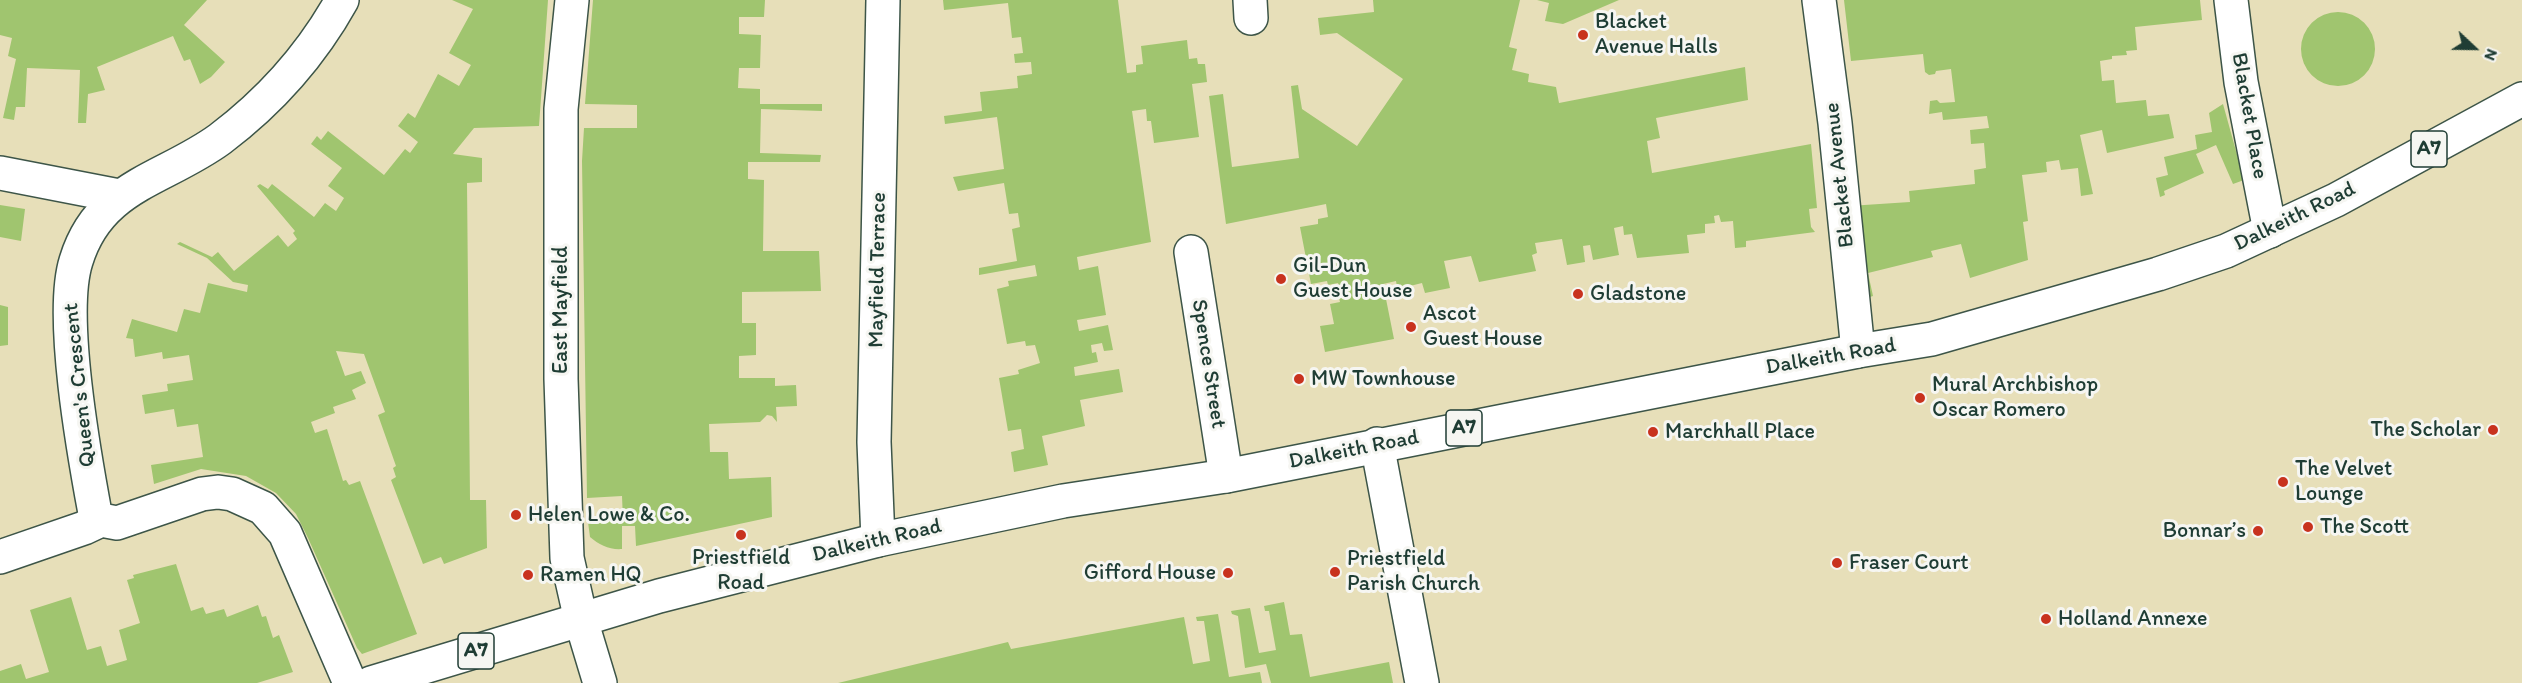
<!DOCTYPE html>
<meta charset="utf-8">
<style>
body{margin:0}
#map{position:relative;width:2522px;height:683px;overflow:hidden;background:#e7dfb9;font-family:Itim,sans-serif}
canvas{display:block}
.north{position:absolute;left:2444px;top:18px;width:60px;height:60px;-webkit-text-stroke:4px #f6f6f2;paint-order:stroke;rotate:112deg;font-size:16px;font-weight:700;line-height:24px;text-align:center;color:#1f3d34}
.north::after{content:'';display:block;margin:auto;width:21px;height:27px;background:#1f3d34;clip-path:polygon(50% 0,100% 100%,50% 72%,0 100%)}
</style>
<div id="map">
<canvas width="2522" height="683"></canvas>
<div class="north">N</div>
</div>
<script>
const c = document.querySelector('canvas').getContext('2d');
c.lineJoin = 'round';
function paint(path, color) {
  c.fillStyle = color;
  c.fill(path, 'evenodd');
}
function strokePath(path, color, width, dash) {
  c.strokeStyle = color;
  c.lineWidth = width;
  c.lineCap = dash ? 'butt' : 'round';
  c.setLineDash(dash || []);
  c.stroke(path);
}
function write(font, color, halo, rows, align = 'center') {
  c.font = font + ' Itim,sans-serif';
  c.lineWidth = 6;
  c.setLineDash([]);
  c.textBaseline = 'middle';
  c.strokeStyle = halo;
  c.fillStyle = color;
  for (const [text, x, y, turn = 0] of rows) {
    c.save();
    c.translate(x, y);
    c.rotate((+turn || 0) * Math.PI / 180);
    c.textAlign = isNaN(turn) ? turn : align;
    if (halo) c.strokeText(text, 0, 0);
    c.fillText(text, 0, 0);
    c.restore();
  }
}
const green = new Path2D(`
 M0 0H207L184 25 225 62 211 77 200 84 190 59 184 61 173 36 97 67 105 90 88 94 86 123H78L80 70 27 68 25 107H16L14 120 3 118 16 59 8 56 12 38 0 35Z
 M452 0H548L539 126 474 128 453 154 482 158V182L467 183 470 500H486L487 548 444 564 441 557 423 564 391 480 396 477 393 468 396 466 378 415 385 412 364 354 336 351 345 376 361 371 366 383 352 390 356 399 333 407 335 413 311 422 315 433 327 429 343 481 346 480 349 485 360 481 417 634 362 654 357 648 308 538 296 514 276 493 246 476 201 469 154 484 151 465 203 457 198 424 177 427 174 409 145 414 142 395 168 391 167 384 193 380 189 355 163 359 162 352 135 357 133 339 126 338 132 319 177 332 184 309 200 313 208 283 247 292 248 285 233 282 207 258 177 244 180 242 212 257 218 252 234 271 278 235 288 247 297 239 293 233 295 231 257 186 260 184 268 189 272 184 314 217 325 203 336 211 344 198 328 186 342 168 311 144 317 136 321 140 328 131 384 175 405 149 410 153 418 142 398 126 408 113 415 118 438 74 459 86 471 65 449 53 473 9Z
 M593 0H765L764 17H739V34L761 35 760 68H739L738 88 760 89V104H822V111L761 109 760 153 821 155 820 162H748V179L764 180 763 251H819L821 291 742 292V323H756V355L739 356V378H775V386L796 385 797 406 776 407 777 422 772 416 767 415 760 422 709 424 710 452H728L729 479 771 477 772 517 636 546 635 526H622V549C610 550 599 545 590 537L588 522 623 520 622 496 587 498 582 161 584 128H637V105L585 104Z
 M943 0H1118L1127 73 1136 72V65L1143 64 1141 46 1187 40 1189 59 1197 58 1198 64H1205L1207 82 1192 84 1199 137 1154 143 1151 121H1147L1146 109 1132 111 1151 242 1077 257 1079 270 1098 266 1106 315 1077 320 1079 331 1108 325 1113 350 1104 351 1102 343 1091 345 1092 353 1096 352 1098 362 1074 367 1075 376 1119 369 1123 392 1080 400 1085 426 1042 436 1048 465 1014 472 1011 452 1024 449 1021 429 1008 431 999 378 1019 374 1018 370 1040 363 1035 345 1026 346 1025 341 1007 344 997 289 1009 286 1008 281 1037 276 1035 265 979 275V268L1017 261 1012 229 1020 227 1018 213 1009 214 1004 183 958 191 953 177 1004 169 997 117 945 124 944 116 982 111 980 92 1018 88 1017 76 1032 74 1031 62 1015 63 1014 54 1023 53 1021 37 1012 38 1008 3 944 10Z
 M1373 0H1520L1509 47 1517 49 1512 70 1529 74 1528 82 1556 87 1559 103 1745 67 1748 100 1656 118 1660 138 1647 141 1652 173 1811 144 1817 208 1809 209 1811 227 1815 232 1746 241V247L1735 248 1733 221 1721 222 1719 215 1714 216 1715 223 1705 224V233L1687 235 1689 253 1637 258 1632 234 1624 235 1623 226 1614 228 1619 255 1593 260 1590 245 1583 246 1585 262 1567 265 1562 239 1535 243 1537 253 1532 255 1536 271 1479 282 1471 256 1444 261 1450 288 1425 293 1422 283 1406 287 1407 296 1399 298 1396 281 1383 284 1394 339 1325 352 1320 326 1334 324 1330 304 1340 302 1338 294 1341 293 1338 283 1328 285 1327 281 1311 284 1300 227 1318 224V219L1328 217 1326 204 1226 224 1209 96 1223 94 1232 167 1299 158 1291 86 1298 85 1302 109 1357 146 1403 79 1337 33 1320 35 1318 18 1374 12Z
 M1537 0H1619L1563 24 1545 21 1549 3Z
 M1844 0H2200L2202 20 2135 27 2137 50 2126 51 2127 55 2112 56V59L2100 61 2102 81 2114 80 2116 103 2146 100 2148 116 2169 114 2174 138 2107 153 2102 130 2080 135 2093 194 2081 196 2078 168 2061 170 2059 160 2046 162 2047 172 2022 175 2028 221 2023 222 2028 260 1970 278 1961 244 1931 251 1933 257 1868 273 1873 296 1860 300 1849 206 1910 202 1909 191 1975 184 1974 170 1986 168 1984 143 1971 144 1970 130 1989 128 1987 116 1943 120 1942 112 1929 114 1930 101 1937 100 1940 103 1955 102 1951 69 1936 71 1935 74 1929 75 1925 72 1923 54 1851 61Z
 M2301 49a37 37 0 1 1 74 0a37 37 0 1 1-74 0Z
 M2223 104 2244 180 2233 184 2216 145 2196 154 2204 173 2164 191 2165 195 2160 197 2156 178 2168 175 2164 157 2197 149 2195 135 2212 132 2209 113Z
 M0 205 25 209 21 241 0 237Z
 M0 305 8 307V345L0 346Z
 M176 564 191 611 203 607 206 614 224 609 227 617 258 605 262 617 266 616 273 638 279 635 293 672 257 683H0V671L21 664 26 679 49 672 30 610 71 597 87 650 101 646 107 666 127 660 119 630 140 623 127 580 134 578 133 575Z
 M1284 602 1290 635 1302 634 1310 677 1389 662 1393 683H1271L1266 664 1245 668 1238 616 1232 614 1231 611 1250 608 1259 653 1276 650 1269 611H1265L1264 606Z
 M1218 614 1229 677 1260 672 1262 683H838L1008 642 1011 649 1184 617 1193 664 1210 661 1204 621H1197L1196 617Z`);
const street = new Path2D(`
 M342 0C312 54 269 102 220 139 164 180 99 185 76 261 59 315 84 454 95 513L101 520 117 523 202 494 218 492 232 494 263 508 285 533 350 683
 M572 0 561 109V379L567 558 581 620 600 683
 M1250 0 1251 18
 M1819 0 1835 123 1858 351
 M2231 0 2241 82 2270 231
 M0 173 119 196
 M1191 252 1226 476
 M1377 444 1422 683
 M878 540 874 442 883 0
 M0 557 84 528 101 520`);
const primary = new Path2D(`
 M371 683 659 596 878 540 1063 501 1226 476 1858 351 1932 339 2158 274 2226 251 2336 200 2522 99`);
const markers = [
 [1583,35,6,"#c8321e"],
 [1281,279,6,"#c8321e"],
 [1578,294,6,"#c8321e"],
 [1411,327,6,"#c8321e"],
 [1299,379,6,"#c8321e"],
 [1920,398,6,"#c8321e"],
 [2493,430,6,"#c8321e"],
 [1653,432,6,"#c8321e"],
 [2283,482,6,"#c8321e"],
 [516,515,6,"#c8321e"],
 [2308,527,6,"#c8321e"],
 [2258,531,6,"#c8321e"],
 [741,535,6,"#c8321e"],
 [1837,563,6,"#c8321e"],
 [1335,572,6,"#c8321e"],
 [1228,573,6,"#c8321e"],
 [528,575,6,"#c8321e"],
 [2046,619,6,"#c8321e"]
];
const shields = [
 [2429,149,36],
 [1464,428,36],
 [476,651,36]
];
const shieldNames = [
 ["A7",2429,149],
 ["A7",1464,428],
 ["A7",476,651]
];
const poiNames = [
 ["Blacket",1595,22],
 ["Avenue Halls",1595,47],
 ["Gil-Dun",1293,266],
 ["Guest House",1293,291],
 ["Gladstone",1590,294],
 ["Ascot",1423,314],
 ["Guest House",1423,339],
 ["MW Townhouse",1311,379],
 ["Mural Archbishop",1932,385],
 ["Oscar Romero",1932,410],
 ["The Scholar",2481,430,"right"],
 ["Marchhall Place",1665,432],
 ["The Velvet",2295,469],
 ["Lounge",2295,494],
 ["Helen Lowe & Co.",528,515],
 ["The Scott",2320,527],
 ["Bonnar’s",2246,531,"right"],
 ["Priestfield",741,558,"center"],
 ["Road",741,583,"center"],
 ["Priestfield",1347,559],
 ["Parish Church",1347,584],
 ["Fraser Court",1849,563],
 ["Gifford House",1216,573,"right"],
 ["Ramen HQ",540,575],
 ["Holland Annexe",2058,619]
];
const streetNames = [
 ["Blacket Place",2249,116,80],
 ["Blacket Avenue",1840,175,-96],
 ["Dalkeith Road",2295,217,-26],
 ["Mayfield Terrace",878,270,-89],
 ["East Mayfield",561,310,-90],
 ["Dalkeith Road",1831,357,-10],
 ["Spence Street",1208,364,81],
 ["Queen's Crescent",80,385,-96],
 ["Dalkeith Road",1354,450,-11],
 ["Dalkeith Road",877,541,-13]
];
paint(green, '#a0c56f');
strokePath(street, '#3d5548', 36);
strokePath(primary, '#3d5548', 36);
strokePath(street, '#fff', 33);
strokePath(primary, '#fff', 33);
for (const [x, y, r, color] of markers) {
  const dot = new Path2D();
  dot.arc(x, y, r, 0, 2 * Math.PI);
  c.fillStyle = color;
  c.fill(dot);
  strokePath(dot, '#f6f6f2', 2);
}
for (const [x, y, w] of shields) {
  const box = new Path2D();
  box.roundRect(x - w / 2, y - 18, w, 36, 4.5);
  c.fillStyle = '#f6f6f2';
  c.fill(box);
  strokePath(box, '#1f3d34', 1.5);
}
write('bold 21px', '#1f3d34', null, shieldNames);
write('22px', '#1f3d34', '#f6f6f2', poiNames, 'left');
write('22px', '#1f3d34', '#f6f6f2', streetNames);
</script>
